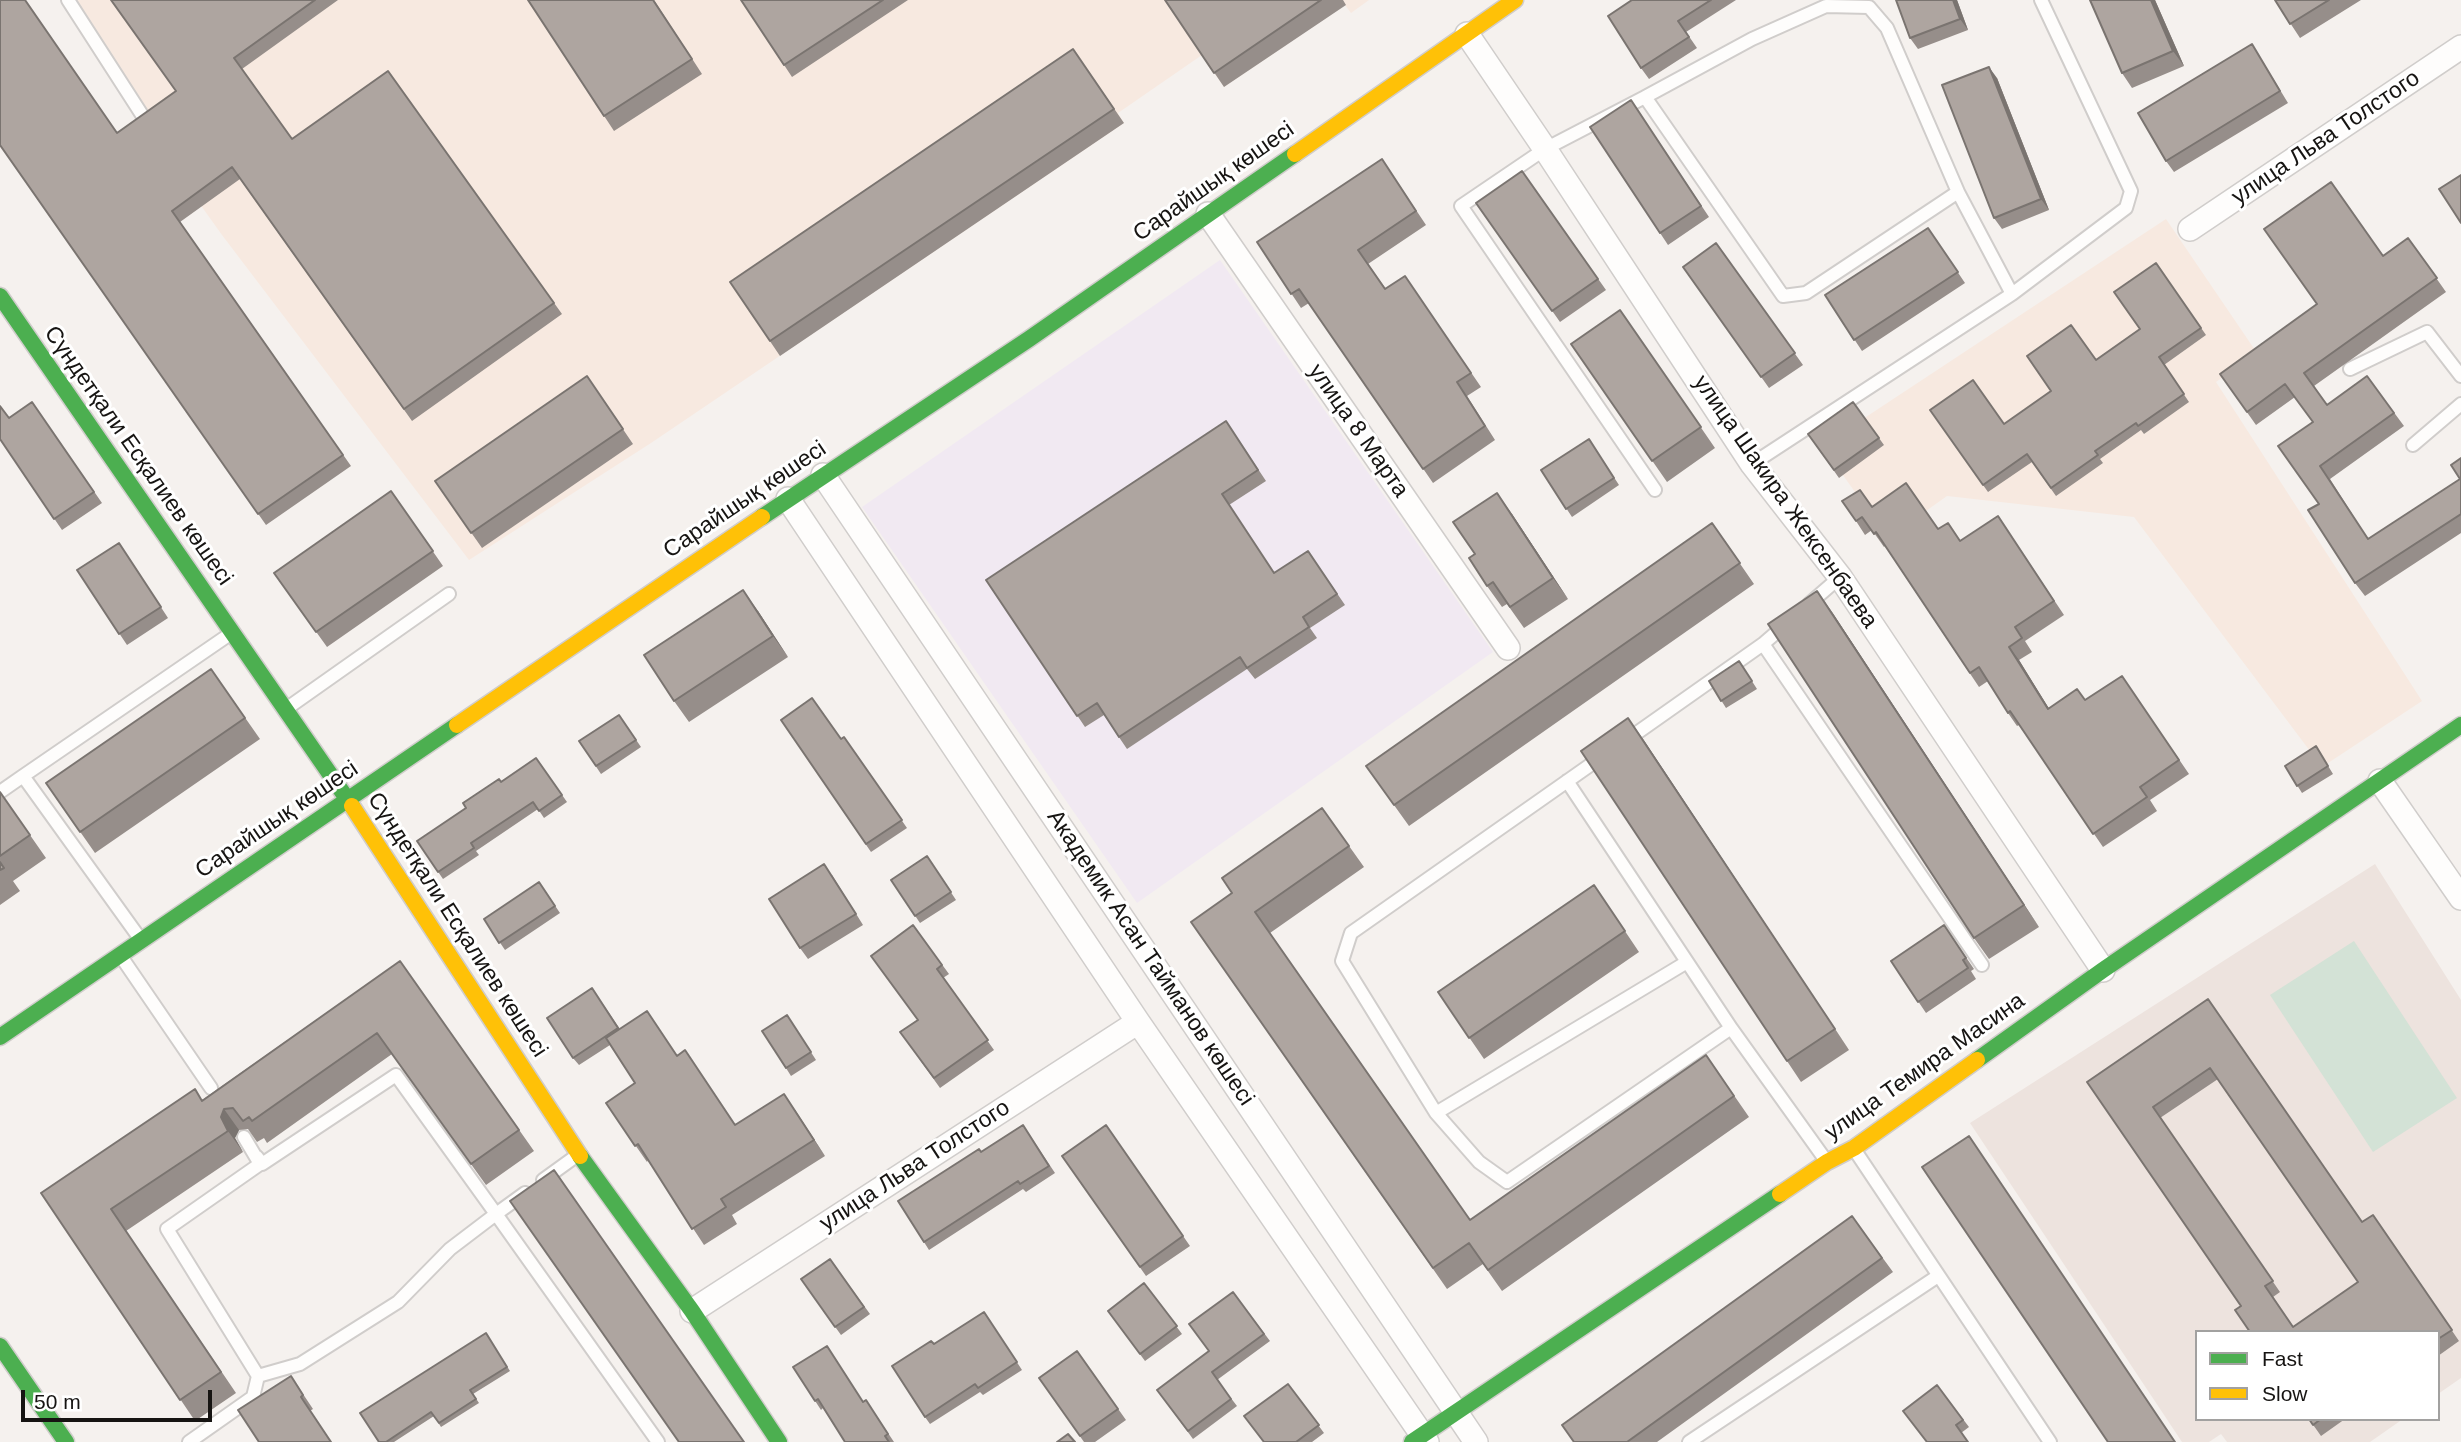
<!DOCTYPE html>
<meta charset="utf-8">
<style>
body{margin:0}
#map{position:relative;width:2461px;height:1442px;overflow:hidden;background:#f5f1ee;font-family:Arial,sans-serif}
canvas{display:block}
.legend{position:absolute;left:2195px;top:1330px;width:245px;height:91px;box-sizing:border-box;background:#fff;border:2px solid #a2a1a0;margin:0;padding:9px 12px;list-style:none;font-size:21px;color:#161412}
.legend li{display:flex;align-items:center;gap:14px;height:35px}
.legend b{width:35px;border:2px solid #a2a1a0}
.scale{position:absolute;left:21px;top:1390px;width:191px;height:32px;box-sizing:border-box;border:4px solid #161412;border-top:0;padding-left:9px;font-size:21px;line-height:24px;white-space:nowrap;color:#161412;-webkit-text-stroke:5px #fff;paint-order:stroke}
</style>
<div id="map">
<canvas width="2461" height="1442"></canvas>
<ul class="legend">
<li><b style="height:9px;background:#4caf50"></b>Fast</li>
<li><b style="height:9px;background:#ffc107"></b>Slow</li>
</ul>
<div class="scale">50 m</div>
</div>
<script>
const c = document.querySelector('canvas').getContext('2d');
c.lineJoin = 'round';
function paint(path, color) {
  c.fillStyle = color;
  c.fill(path, 'evenodd');
}
function strokePath(path, color, width, dash) {
  c.strokeStyle = color;
  c.lineWidth = width;
  c.lineCap = dash ? 'butt' : 'round';
  c.setLineDash(dash || []);
  c.stroke(path);
}
function write(font, color, halo, rows, align = 'center') {
  c.font = font + ' Arial,sans-serif';
  c.lineWidth = 6;
  c.setLineDash([]);
  c.textBaseline = 'middle';
  c.strokeStyle = halo;
  c.fillStyle = color;
  for (const [text, x, y, turn = 0] of rows) {
    c.save();
    c.translate(x, y);
    c.rotate((+turn || 0) * Math.PI / 180);
    c.textAlign = isNaN(turn) ? turn : align;
    if (halo) c.strokeText(text, 0, 0);
    c.fillText(text, 0, 0);
    c.restore();
  }
}
const commercial = new Path2D(`
 M1220 260 1493 652 1137 903 862 507Z`);
const industrial = new Path2D(`
 M60 0H1369L1351 13 1345 5 1224 87 1202 55 1118 113 1124 123 651 443 469 560 222 235 134 112Z
 M2166 219 2257 353 2216 382 2422 701 2322 767 2134 517 1947 496 1888 538 1822 446Z`);
const built = new Path2D(`
 M2375 864 2461 1000V1378L2438 1394V1332H2197V1419H2403L2370 1442H2227L2221 1434 2209 1442H2182L1970 1123Z`);
const green = new Path2D(`
 M2354 941 2457 1098 2373 1152 2270 995Z`);
const lane = new Path2D(`
 M68 0 144 118
 M1645 97 1752 39 1826 6 1869 7 1887 28 1958 192
 M2350 369 2427 332 2461 376
 M2413 445 2461 404
 M1752 464 2012 294 2126 208 2131 191 2041 0
 M1655 490 1461 206 1545 149 1645 97 1783 296 1806 293 1958 192 2012 294
 M1809 604 1840 577
 M1763 644 1982 965
 M286 709 449 594
 M1624 742 1763 644 1785 625
 M1603 756 1351 933 1342 961 1436 1113 1479 1162 1507 1182 1731 1028 1827 1162
 M23 776 230 634
 M1567 781 1731 1028
 M0 792 23 776 141 940
 M120 955 211 1088
 M1436 1113 1687 962
 M244 1137 260 1164 167 1229 258 1376 300 1364 398 1302 450 1249 496 1214 658 1442
 M1854 1149 2050 1442
 M257 1157 262 1164 396 1075 496 1214 525 1193
 M543 1180 579 1154
 M189 1442 253 1397 258 1376
 M1689 1442 1938 1276`);
const street = new Path2D(`
 M1467 34 1545 149 1752 464 1840 577 2103 970
 M1208 214 1508 648
 M2190 229 2461 47
 M823 475 1476 1442
 M788 499 1138 1022 1427 1442
 M2380 781 2461 898
 M692 1311 1138 1022`);
const fast = new Path2D(`
 M0 296 352 806
 M762 517 1029 339 1295 154
 M0 1037 457 725
 M1977 1060 2103 970 2461 725
 M580 1156 692 1311 779 1442
 M0 1346 66 1442
 M1412 1442 1780 1194`);
const slow = new Path2D(`
 M1295 154 1515 0
 M457 725 762 517
 M352 806 580 1156
 M1780 1194 1827 1162 1854 1148 1977 1060`);
const wall = new Path2D(`
 M111 0H338L242 69 292 139 388 71 562 314 412 421 240 179 180 222 351 466 266 525 0 145 117 133 176 91Z
 M528 0H654L702 74 614 131Z
 M741 0H908L792 77Z
 M1165 0H1343L1346 5 1224 87Z
 M1632 0H1736L1686 32 1697 48 1649 79 1641 68Z
 M1957 0 1968 30 1918 49 1910 38Z
 M2090 0H2155L2184 66 2132 88 2122 73Z
 M2275 0H2361L2300 38Z
 M2252 44 2288 103 2174 172 2166 161Z
 M1073 49 1124 123 780 356 730 282Z
 M1997 78 2049 210 2002 229 1994 218Z
 M1631 100 1709 217 1668 245 1590 127Z
 M1382 159 1426 225 1368 264 1386 289 1405 276 1481 387 1467 396 1495 440 1433 483 1309 303 1301 308 1257 242Z
 M1522 171 1606 290 1560 322 1476 203Z
 M1928 228 1965 283 1862 351 1825 295Z
 M2408 238 2446 292 2314 386 2327 405 2367 376 2404 426 2330 479 2368 539 2460 479 2461 458V533L2365 596 2355 583 2319 504 2313 422 2295 397 2256 425 2220 374Z
 M1716 243 1803 365 1769 388 1683 267Z
 M2156 263 2206 335 2164 365 2189 402 2144 434 2141 430 2100 459 2103 463 2056 496 2032 462 1988 492 1930 410 2004 424 2140 329Z
 M1620 310 1715 448 1667 482 1571 344Z
 M587 376 633 444 482 548 435 481Z
 M32 402 102 503 62 530 0 439 9 418Z
 M1853 402 1884 445 1839 478 1808 434Z
 M1226 421 1266 481 1229 505 1274 573 1308 551 1345 605 1310 628 1317 638 1255 679 1247 669 1127 749 1104 715 1085 727 986 580Z
 M1589 439 1619 485 1572 517 1541 470Z
 M391 491 443 566 327 647 274 573Z
 M1872 507 1938 529 1960 541 1998 516 2064 615 2025 641 2032 652 2019 660 2049 709 2085 700 2122 676 2189 774 2150 800 2157 811 2103 847 2019 725 2017 726 2008 713 1988 681 1979 687 1885 546 1884 547 1872 530 1865 535 1856 521Z
 M1512 514 1568 599 1524 628 1507 604 1502 607 1487 586 1475 554Z
 M1712 523 1754 584 1409 826 1366 766Z
 M119 543 168 618 127 645 77 570Z
 M758 611 788 657 689 722 674 701Z
 M1832 612 2039 927 1989 959 1974 938Z
 M1739 661 1757 689 1726 708 1709 681Z
 M211 669 260 739 95 853 46 783Z
 M619 715 641 747 601 774 579 741Z
 M781 720 841 739 844 737 907 828 871 852Z
 M1643 739 1849 1050 1801 1082 1787 1061Z
 M2316 746 2333 774 2302 793 2285 766Z
 M536 758 567 802 544 818 538 809 476 851 479 855 443 879 417 841 466 808Z
 M0 792 46 858 13 881 20 891 0 905Z
 M1322 808 1364 867 1270 933 1470 1220 1706 1055 1749 1117 1502 1291 1483 1264 1447 1289 1191 922 1232 893Z
 M927 856 956 900 920 923 891 880Z
 M832 875 863 925 808 959 800 948Z
 M539 882 560 913 505 950 484 919Z
 M1594 885 1639 952 1484 1059 1438 992Z
 M913 925 949 974 943 978 994 1050 940 1088 900 1032 917 1020Z
 M1944 925 1974 969 1971 971 1976 979 1926 1013 1891 961Z
 M400 961 534 1151 486 1185 392 1054 267 1143 264 1138 257 1142 248 1129 239 1130 235 1138 243 1152 126 1231 236 1393 195 1421 41 1193 202 1100Z
 M592 988 620 1029 677 1056 735 1124 795 1110 825 1156 732 1215 737 1224 704 1245 648 1160 647 1162 606 1103 635 1083 610 1045 579 1065 573 1058Z
 M2208 999 2362 1222 2373 1215 2459 1341 2438 1356V1332H2250L2241 1306 2087 1082ZM2218 1079 2358 1282 2293 1327 2273 1297 2280 1292 2160 1118Z
 M787 1015 816 1060 791 1076 786 1068Z
 M1023 1125 1055 1173 1026 1192 1023 1189 929 1250 898 1201 981 1152Z
 M1106 1125 1190 1246 1146 1276 1062 1156Z
 M1852 1216 1893 1272 1657 1442H1574Z
 M830 1259 870 1314 841 1335 801 1279Z
 M1144 1283 1182 1334 1145 1361 1108 1311Z
 M1233 1292 1270 1341 1217 1380 1237 1406 1193 1439 1157 1390 1209 1351Z
 M984 1312 1022 1370 983 1395 980 1392 930 1424 925 1417 934 1344Z
 M486 1333 510 1371 473 1394 479 1403 441 1427 434 1416 394 1442H379Z
 M1077 1351 1126 1420 1095 1442H1084L1039 1378Z
 M793 1367 864 1402 866 1400 894 1442H845L823 1408 821 1410Z
 M291 1376 313 1409 259 1442Z
 M1288 1384 1324 1433 1312 1442H1263Z
 M1937 1385 1969 1427 1961 1433 1926 1442Z
 M2309 1419H2345L2321 1436Z`);
const shadedWall = new Path2D(`
 M1953 0H1957L1968 30 1960 19Z
 M2151 0H2155L2184 66 2173 51Z
 M1989 67 1997 78 2049 210 2041 199Z
 M1497 493 1512 514 1568 599 1553 578Z
 M743 590 758 611 788 657 773 636Z
 M1817 591 1832 612 2039 927 2024 905Z
 M2009 647 2019 660 2058 723 2048 709Z
 M1628 718 1643 739 1849 1050 1835 1029Z
 M784 1094 795 1110 825 1156 814 1140Z
 M224 1109 239 1130 235 1138 243 1152 228 1131 221 1117Z`);
const building = new Path2D(`
 M0 0H25L117 133 176 91 111 0H315L234 58 292 139 388 71 554 303 404 409 232 167 172 211 343 455 258 514 0 145Z
 M528 0H653L692 59 604 116Z
 M741 0H883L784 65Z
 M1165 0H1321L1214 73Z
 M1632 0H1711L1678 21 1689 37 1641 68 1608 16Z
 M1896 0H1953L1960 19 1910 38Z
 M2090 0H2151L2173 51 2122 73Z
 M2275 0H2329L2290 24Z
 M2252 44 2280 91 2166 161 2138 113Z
 M1073 49 1114 109 770 341 730 282Z
 M1989 67 2041 199 1994 218 1942 85Z
 M1631 100 1701 206 1660 233 1590 127Z
 M1382 159 1416 211 1358 250 1385 289 1405 276 1471 373 1457 382 1485 426 1423 469 1299 289 1291 294 1257 242Z
 M1522 171 1598 279 1552 311 1476 203Z
 M2461 175V223L2439 189Z
 M2331 182 2383 256 2408 238 2437 278 2304 373 2327 405 2367 376 2394 413 2320 466 2368 539 2460 479 2451 465 2461 458V514L2355 583 2308 510 2319 504 2278 446 2313 422 2285 384 2247 412 2220 374 2317 304 2264 229Z
 M1928 228 1958 272 1854 340 1825 295Z
 M1716 243 1795 353 1761 377 1683 267Z
 M2156 263 2201 328 2159 357 2184 394 2138 426 2136 423 2095 451 2098 455 2051 488 2027 454 1983 485 1930 410 1973 380 2004 424 2051 391 2027 356 2071 325 2096 360 2140 329 2114 292Z
 M1620 310 1701 427 1652 461 1571 344Z
 M587 376 623 429 471 533 435 481Z
 M32 402 94 492 54 519 0 439V406L9 418Z
 M1853 402 1879 438 1834 470 1808 434Z
 M1226 421 1258 470 1222 494 1274 573 1308 551 1337 594 1303 617 1309 627 1247 668 1240 657 1119 737 1097 703 1077 716 986 580Z
 M1589 439 1614 478 1566 509 1541 470Z
 M1906 483 1938 529 1948 523 1960 541 1998 516 2054 601 2015 627 2022 638 2009 647 2048 709 2077 689 2085 700 2122 676 2179 760 2140 787 2147 797 2093 834 2010 711 2008 713 1979 667 1970 673 1876 532 1874 534 1862 517 1856 521 1842 501 1860 490 1872 507Z
 M391 491 433 551 316 632 274 573Z
 M1497 493 1553 578 1510 607 1493 582 1487 586 1469 558 1475 554 1453 522Z
 M1712 523 1740 563 1394 805 1366 766Z
 M119 543 161 607 119 634 77 570Z
 M743 590 773 636 674 701 644 655Z
 M1817 591 2024 905 1974 938 1768 624Z
 M1739 661 1752 681 1721 701 1709 681Z
 M211 669 245 718 80 832 46 783Z
 M812 698 841 739 844 737 902 820 866 844 781 720Z
 M619 715 636 740 596 766 579 741Z
 M1628 718 1835 1029 1787 1061 1581 751Z
 M2316 746 2328 766 2297 786 2285 766Z
 M536 758 562 795 539 811 533 802 471 843 474 848 438 872 417 841 466 808 463 803 499 779 501 782Z
 M0 792 30 835 0 856Z
 M1322 808 1349 846 1255 912 1470 1220 1706 1055 1734 1096 1488 1270 1469 1243 1433 1268 1191 922 1232 893 1222 878Z
 M927 856 951 892 915 916 891 880Z
 M0 862 4 868 0 870Z
 M824 864 856 914 800 948 769 899Z
 M539 882 555 906 499 943 484 919Z
 M1594 885 1625 931 1469 1038 1438 992Z
 M913 925 942 965 937 969 988 1040 934 1078 900 1032 918 1020 871 956Z
 M1944 925 1966 958 1963 960 1968 968 1918 1002 1891 961Z
 M400 961 519 1130 471 1164 377 1033 252 1121 249 1117 243 1121 233 1108 224 1109 221 1117 228 1131 111 1209 221 1372 180 1400 41 1193 195 1089 202 1101Z
 M592 988 618 1028 573 1058 547 1018Z
 M2208 999 2362 1222 2373 1215 2452 1330 2438 1339V1332H2250L2235 1310 2241 1306 2087 1082ZM2210 1068 2358 1282 2293 1327 2265 1286 2273 1281 2153 1107Z
 M647 1011 677 1056 685 1050 735 1125 784 1094 814 1140 721 1199 726 1207 692 1229 638 1144 635 1146 606 1103 635 1083 606 1038Z
 M787 1015 811 1052 786 1068 762 1031Z
 M1023 1125 1049 1166 1020 1184 1018 1181 924 1242 898 1201 979 1149 981 1152Z
 M1106 1125 1183 1236 1140 1267 1062 1156Z
 M1969 1136 2175 1442H2108L1922 1167Z
 M554 1170 744 1442H679L510 1201Z
 M1852 1216 1882 1258 1627 1442H1574L1562 1425Z
 M830 1259 864 1307 835 1327 801 1279Z
 M1144 1283 1177 1326 1140 1354 1108 1311Z
 M1233 1292 1264 1334 1212 1372 1231 1399 1188 1431 1157 1390 1209 1351 1189 1324Z
 M984 1312 1017 1362 978 1388 975 1384 925 1417 892 1366 931 1341 934 1344Z
 M486 1333 507 1367 470 1390 476 1399 439 1423 431 1412 386 1442H379L360 1413Z
 M827 1346 863 1402 866 1400 888 1434 885 1436 889 1442H845L818 1399 815 1401 793 1367Z
 M1077 1351 1118 1409 1080 1436 1039 1378Z
 M291 1376 303 1395 301 1397 331 1442H259L238 1410Z
 M1288 1384 1319 1425 1296 1442H1264L1244 1416Z
 M1937 1385 1963 1420 1956 1425 1968 1442H1927L1903 1411Z
 M2309 1419H2321L2313 1425Z
 M1068 1434 1075 1442H1057Z`);
const streetNames = [
 ["улица Льва Толстого",2326,138,-34],
 ["Сарайшық көшесі",1214,182,-35],
 ["улица 8 Марта",1358,431,55],
 ["Сүндетқали Есқалиев көшесі",138,456,55],
 ["Сарайшық көшесі",745,500,-34],
 ["улица Шакира Жексенбаева",1785,502,55],
 ["Сарайшық көшесі",277,820,-34],
 ["Сүндетқали Есқалиев көшесі",457,925,57],
 ["Академик Асан Тайманов көшесі",1150,958,56],
 ["улица Темира Масина",1925,1067,-35],
 ["улица Льва Толстого",915,1166,-33]
];
paint(commercial, '#f1e9f2');
paint(industrial, '#f7e9e0');
paint(built, '#ede3de');
paint(green, '#d3e2d6');
strokePath(lane, '#d0cdcb', 16);
strokePath(street, '#d0cdcb', 26);
strokePath(fast, '#d0cdcb', 19);
strokePath(slow, '#d0cdcb', 19);
strokePath(lane, '#fefdfc', 12);
strokePath(street, '#fefdfc', 23);
strokePath(fast, '#4caf50', 16);
strokePath(slow, '#ffc107', 16);
paint(wall, '#968e8a');
paint(shadedWall, '#7a7470');
paint(building, '#aea5a0');
strokePath(building, '#7a7470', 2);
write('23px', '#161412', '#fff', streetNames);
</script>
